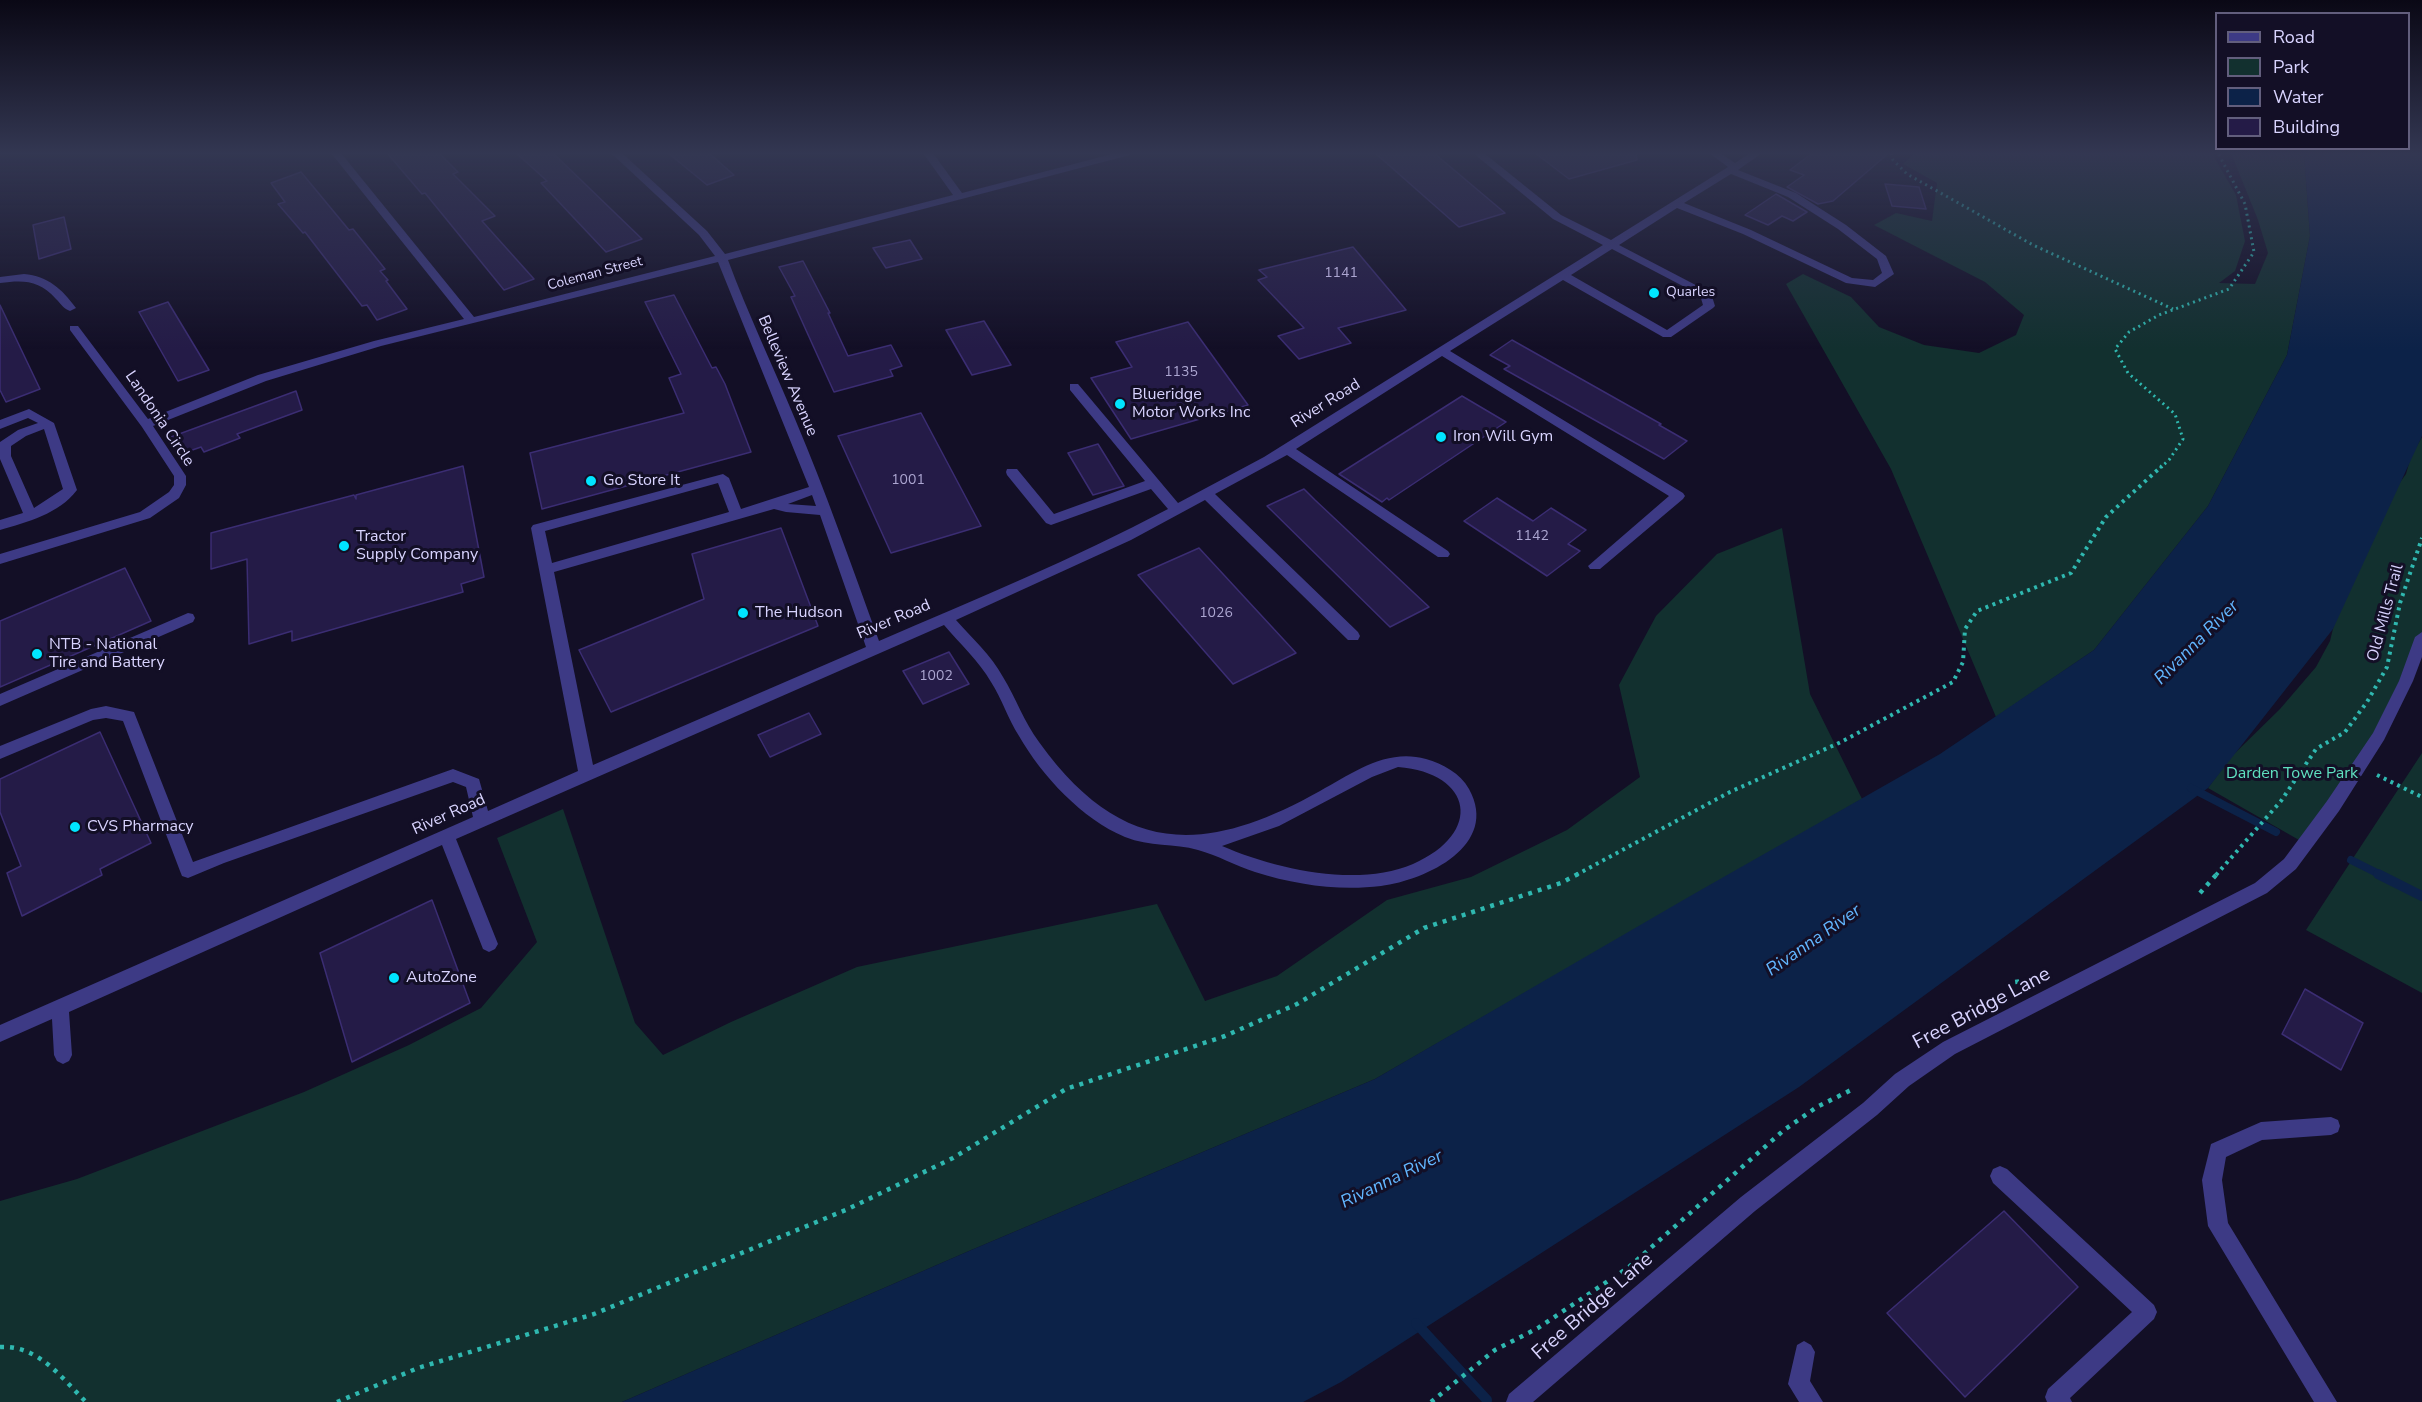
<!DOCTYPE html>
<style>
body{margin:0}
#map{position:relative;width:2422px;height:1402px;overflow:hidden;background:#130f26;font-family:"Nunito Sans",sans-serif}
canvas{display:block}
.legend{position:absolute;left:2215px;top:12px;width:195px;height:138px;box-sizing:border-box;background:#130f26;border:2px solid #625e7d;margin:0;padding:8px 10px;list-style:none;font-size:18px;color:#d9d4ff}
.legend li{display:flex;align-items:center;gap:12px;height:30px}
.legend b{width:30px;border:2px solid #625e7d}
</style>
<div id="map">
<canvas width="2422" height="1402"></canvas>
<ul class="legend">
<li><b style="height:8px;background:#3d3a85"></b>Road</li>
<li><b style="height:16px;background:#12302f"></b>Park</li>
<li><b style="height:16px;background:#0c2248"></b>Water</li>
<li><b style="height:16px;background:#241b47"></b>Building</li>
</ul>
</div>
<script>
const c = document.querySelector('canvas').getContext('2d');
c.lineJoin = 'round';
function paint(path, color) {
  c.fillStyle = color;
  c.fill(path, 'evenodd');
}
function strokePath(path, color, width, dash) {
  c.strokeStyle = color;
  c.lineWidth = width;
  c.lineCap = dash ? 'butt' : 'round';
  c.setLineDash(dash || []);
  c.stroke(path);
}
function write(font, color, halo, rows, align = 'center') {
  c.font = font + ' "Nunito Sans",sans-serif';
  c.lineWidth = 6;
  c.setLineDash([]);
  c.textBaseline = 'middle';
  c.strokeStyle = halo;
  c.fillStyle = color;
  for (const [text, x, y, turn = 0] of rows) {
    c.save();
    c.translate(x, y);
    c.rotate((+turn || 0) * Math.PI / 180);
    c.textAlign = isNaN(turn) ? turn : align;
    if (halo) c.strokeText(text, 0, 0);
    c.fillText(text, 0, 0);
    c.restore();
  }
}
const green = new Path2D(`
 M1915 153H2212L2236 195 2245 241 2235 271 2219 283 2255 284 2268 253 2258 220 2231 153H2304L2310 236 2287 355 2208 506 2094 650 1996 717 1891 469 1786 284 1803 274 1851 297 1879 327 1924 345 1979 353 2016 335 2024 315 1985 282 1874 225 1896 213 1932 221 1937 183 1903 164Z
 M2422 437V632C2399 711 2350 776 2306 844L2208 788 2231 757 2280 709 2316 667 2330 641 2338 608 2380 510 2406 474 2411 456Z
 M1782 528 1810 694 1862 799 1375 1079 969 1251 622 1402H0V1201L77 1179 304 1092 409 1045 481 1008 537 942 497 838 563 809 635 1023 663 1055 731 1022 857 967 1157 904 1205 1001 1277 976 1387 900 1471 877 1567 830 1640 777 1619 685 1656 616 1717 554Z
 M2422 753V993L2306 930Z`);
const water = new Path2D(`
 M2304 153H2422V436L2333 629 2208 788 1799 1087 1341 1382 1303 1402H622L969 1251 1375 1079 1692 895 1940 754 2094 650 2208 506 2287 355 2310 236Z`);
const streamFar1 = new Path2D(`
 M2191 788 2276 832
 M2351 860 2381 875`);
const stream = new Path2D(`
 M2378 874 2422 896
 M1416 1323 1487 1400`);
const building = new Path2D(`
 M387 153H439L458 172 453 174 495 216 482 221 534 279 504 290 425 193 422 194Z
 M516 153H553L642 239 606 252 541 183 547 181Z
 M668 153H709L734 175 707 185Z
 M1375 153H1434L1505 213 1459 227Z
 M1535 153H1636L1637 160 1569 179Z
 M1812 153H1889L1833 201 1818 204 1787 187 1804 175 1790 170Z
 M301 172 349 230 353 229 385 269 380 271 388 280 386 281 407 309 377 320 367 305 362 306 305 232 303 233 278 204 285 202 271 183Z
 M1885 184 1919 187 1926 209 1892 206Z
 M1776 194 1807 212 1793 221 1782 216 1768 225 1745 215Z
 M64 217 71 249 39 259 33 225Z
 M910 240 922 259 886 268 873 248Z
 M1353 247 1406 310 1338 328 1351 343 1299 359 1278 336 1304 328 1258 280 1267 277 1259 270Z
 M803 261 830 313H828L848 356 891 345 902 366 890 370 893 376 834 392 791 297 795 296 779 267Z
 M674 295 712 368 716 367 725 384 751 452 542 509 530 453 684 413 669 378 681 374 645 302Z
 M168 302 209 370 178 381 139 312Z
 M0 305 40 389 6 402 0 390Z
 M984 321 1011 365 972 375 946 330Z
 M1188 322 1248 405 1131 439 1091 378 1132 367 1116 342Z
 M1512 340 1661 424 1659 425 1687 441 1664 459 1504 369 1510 366 1490 355Z
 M296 391 302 410 237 434 240 438 204 452 201 447 178 455 171 437Z
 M1462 396 1506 422 1389 500 1387 498 1382 502 1339 474Z
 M921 413 981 526 891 553 838 436Z
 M1098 444 1124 486 1093 495 1068 453Z
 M463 466 484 577 461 584 463 592 292 641V631L249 644 247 559 211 569V533L354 495 356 499V495Z
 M1304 489 1315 500 1429 607 1390 627 1267 506Z
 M1497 498 1533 521 1551 508 1586 530 1568 544 1580 551 1547 576 1464 521Z
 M781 528 818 626 611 712 579 650 704 599 692 554Z
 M1199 548 1296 653 1233 684 1138 575Z
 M125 568 151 621 0 687V621Z
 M949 652 969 684 923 704 903 671Z
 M809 713 821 734 770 757 758 735Z
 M100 732 151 843 100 869 102 875 22 916 7 873 21 866 0 812V779Z
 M432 900 470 1003 352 1062 320 953Z
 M2305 989 2363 1023 2341 1070 2282 1034Z
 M2004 1211 2078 1287 1965 1397 1887 1313Z`);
const pathFar2 = new Path2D(`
 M1891 153 1893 160 1907 174 2033 245 2173 309
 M2160 468 2169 460 2183 439 2175 414 2128 373 2115 349 2129 332 2159 315 2229 289 2254 252 2245 204 2218 153`);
const pathFar1 = new Path2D(`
 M2377 775 2422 797
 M1576 875 1730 792 1841 742 1953 682 1963 662 1965 629 1977 611 2071 573 2106 517 2162 466
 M2216 875 2281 801 2316 749 2345 732 2367 702 2387 667 2400 603 2422 538`);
const path = new Path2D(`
 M2200 893 2217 874
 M2000 995 2015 982 2030 980
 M0 1347C38 1345 61 1377 86 1402
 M337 1402 418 1368 594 1314 848 1209 953 1158 1066 1089 1225 1036 1297 1004 1424 928 1561 883 1578 874
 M1431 1402 1495 1350 1538 1328 1629 1267 1784 1130 1817 1107 1855 1088`);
const minor = new Path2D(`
 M331 153H341L474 317 715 256 699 235 611 153H622L707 231 725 254 953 195 923 153H933L962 193 1116 153H1132L1130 155 728 260C748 314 773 366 795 419 826 492 852 567 879 641 976 599 1074 559 1168 509L1151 489 1051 525 1046 523 1007 475 1006 472 1007 469H1017L1054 514 1145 481 1070 390V384H1078L1178 503 1264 457 1603 245 1553 219 1473 153H1484L1561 215 1611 240 1728 167 1709 153H1720L1735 163 1750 153H1762L1738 170 1796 193 1846 225 1886 256 1894 274 1875 287 1846 283 1743 234 1677 208 1619 245 1711 293 1715 306 1713 308 1671 337H1663L1563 280 1450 351 1683 493 1685 496 1683 499 1600 569H1590L1588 566 1669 496 1442 356 1296 449 1448 551 1450 554 1448 557H1438L1287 455 1215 494 1358 632 1360 636 1358 640H1348L1205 500 1131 540 956 620C972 638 991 655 1003 677 1016 698 1024 722 1039 742 1121 856 1204 856 1320 791 1353 773 1386 748 1426 759 1443 764 1460 773 1469 789 1500 845 1427 880 1381 886 1339 891 1296 885 1255 872 1236 866 1217 855 1198 850 1174 843 1150 847 1125 837 1082 819 1042 776 1019 736 1008 719 1002 699 991 682 979 661 960 644 944 625L456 839 498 944 495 949 489 952 483 949 442 845 69 1012 72 1055 69 1061 63 1064 57 1061 54 1055 52 1019 0 1042V1025L473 817 466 787 453 782 224 863 188 878 182 876 180 871 123 721 106 718 93 720 0 759V746L91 709 106 706 134 712 193 862 453 769 479 779 488 811 578 771 531 528 533 525 723 474 729 478 741 509 809 487 718 262 381 346 266 381 153 426 186 476V485L179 498 150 518 0 564V554L140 512 169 492 174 485V476L142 427 70 330V326H78L148 419 258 375 374 341 464 319ZM1731 174 1788 197 1838 229 1877 259 1882 273 1873 280 1852 278 1751 230 1684 203ZM1612 249 1700 295 1703 305 1667 330 1571 275ZM718 483 729 512 552 563 545 531ZM812 495 816 506 788 504ZM774 509 786 512 820 515 866 647 593 765 554 572ZM1398 767C1473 773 1484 833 1413 864 1357 888 1275 869 1222 846L1279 826 1372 777Z
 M24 274C48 276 62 289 76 308L70 311C64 309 61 304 56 299 39 280 24 280 0 283V277Z
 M29 409 54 423 77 490C59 514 27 522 0 530V520L23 513 0 459V442L18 430 38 423 28 418 0 429V420ZM44 429 63 489 34 508 11 456V446L26 436Z
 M188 613 193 614 195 618 193 622 0 706V694Z
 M2422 632V657L2413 681 2384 740 2339 811 2296 869 2267 893 1955 1054 1909 1086 1877 1115 1755 1211 1533 1402H1506L1509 1394 1741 1197 1863 1103 1895 1074 1943 1042 2255 883 2284 859 2327 801 2373 733 2399 681 2415 637Z
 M2331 1117 2338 1120 2340 1126 2338 1132 2331 1135 2262 1140 2226 1157 2222 1180 2228 1223 2337 1402H2314L2208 1226 2202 1180 2211 1144 2261 1122Z
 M2000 1166 2007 1169 2154 1305 2157 1312 2154 1319 2070 1398 2072 1402H2047L2045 1397 2048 1389 2132 1312 1993 1183 1990 1176 1993 1169Z
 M1804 1341 1811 1345 1815 1352 1810 1381 1823 1402H1799L1788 1384 1797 1345Z`);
const markers = [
 [1654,293,6,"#00e5ff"],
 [1120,404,6,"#00e5ff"],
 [1441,437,6,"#00e5ff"],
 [591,481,6,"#00e5ff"],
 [344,546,6,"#00e5ff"],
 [743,613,6,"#00e5ff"],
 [37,654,6,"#00e5ff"],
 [75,827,6,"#00e5ff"],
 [394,978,6,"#00e5ff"]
];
const farStreetnames = [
 ["Coleman Street",595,274,-15]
];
const numberNames = [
 ["1141",1341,274],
 ["1135",1181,373],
 ["1001",908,481],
 ["1142",1532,537],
 ["1026",1216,614],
 ["1002",936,677]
];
const farPoinames = [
 ["Quarles",1666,293]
];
const streetNames = [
 ["Belleview Avenue",787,376,67],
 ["River Road",1326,404,-32],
 ["Landonia Circle",159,419,56],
 ["Old Mills Trail",2386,613,-75],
 ["River Road",894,620,-23],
 ["River Road",449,815,-24]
];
const poiNames = [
 ["Blueridge",1132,395],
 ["Motor Works Inc",1132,413],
 ["Iron Will Gym",1453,437],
 ["Go Store It",603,481],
 ["Tractor",356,537],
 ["Supply Company",356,555],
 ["The Hudson",755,613],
 ["NTB - National",49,645],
 ["Tire and Battery",49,663],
 ["CVS Pharmacy",87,827],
 ["AutoZone",406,978]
];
const parkNames = [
 ["Darden Towe Park",2292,774]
];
const waterNames = [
 ["Rivanna River",2197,643,-45],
 ["Rivanna River",1814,941,-35],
 ["Rivanna River",1392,1180,-26]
];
const nearStreetnames = [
 ["Free Bridge Lane",1982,1009,-28],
 ["Free Bridge Lane",1593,1307,-41]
];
paint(green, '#12302f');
paint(water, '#0c2248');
strokePath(streamFar1, '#0c2248', 8);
strokePath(stream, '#0c2248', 10);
paint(building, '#241b47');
strokePath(building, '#3b2d73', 1.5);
strokePath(pathFar2, '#2fb8b0', 3, [2, 4]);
strokePath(pathFar1, '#2fb8b0', 4, [3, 4.5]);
strokePath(path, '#2fb8b0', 4.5, [4, 6]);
paint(minor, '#3d3a85');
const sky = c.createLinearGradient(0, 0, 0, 349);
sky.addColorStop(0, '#0a0815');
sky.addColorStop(0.44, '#333752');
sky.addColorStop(1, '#33375200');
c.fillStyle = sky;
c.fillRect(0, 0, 2422, 349);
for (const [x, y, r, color] of markers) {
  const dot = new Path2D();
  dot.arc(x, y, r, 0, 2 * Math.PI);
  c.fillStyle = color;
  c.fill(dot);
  strokePath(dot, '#130f26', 2);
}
write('14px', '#d9d4ff', '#130f26', farStreetnames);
write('14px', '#aca6d1', null, numberNames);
write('14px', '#d9d4ff', '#130f26', farPoinames, 'left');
write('16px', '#d9d4ff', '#130f26', streetNames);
write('16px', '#d9d4ff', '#130f26', poiNames, 'left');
write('16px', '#5fe0c0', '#130f26', parkNames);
write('italic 18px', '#62b6ff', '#130f26', waterNames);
write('20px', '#d9d4ff', '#130f26', nearStreetnames);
</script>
